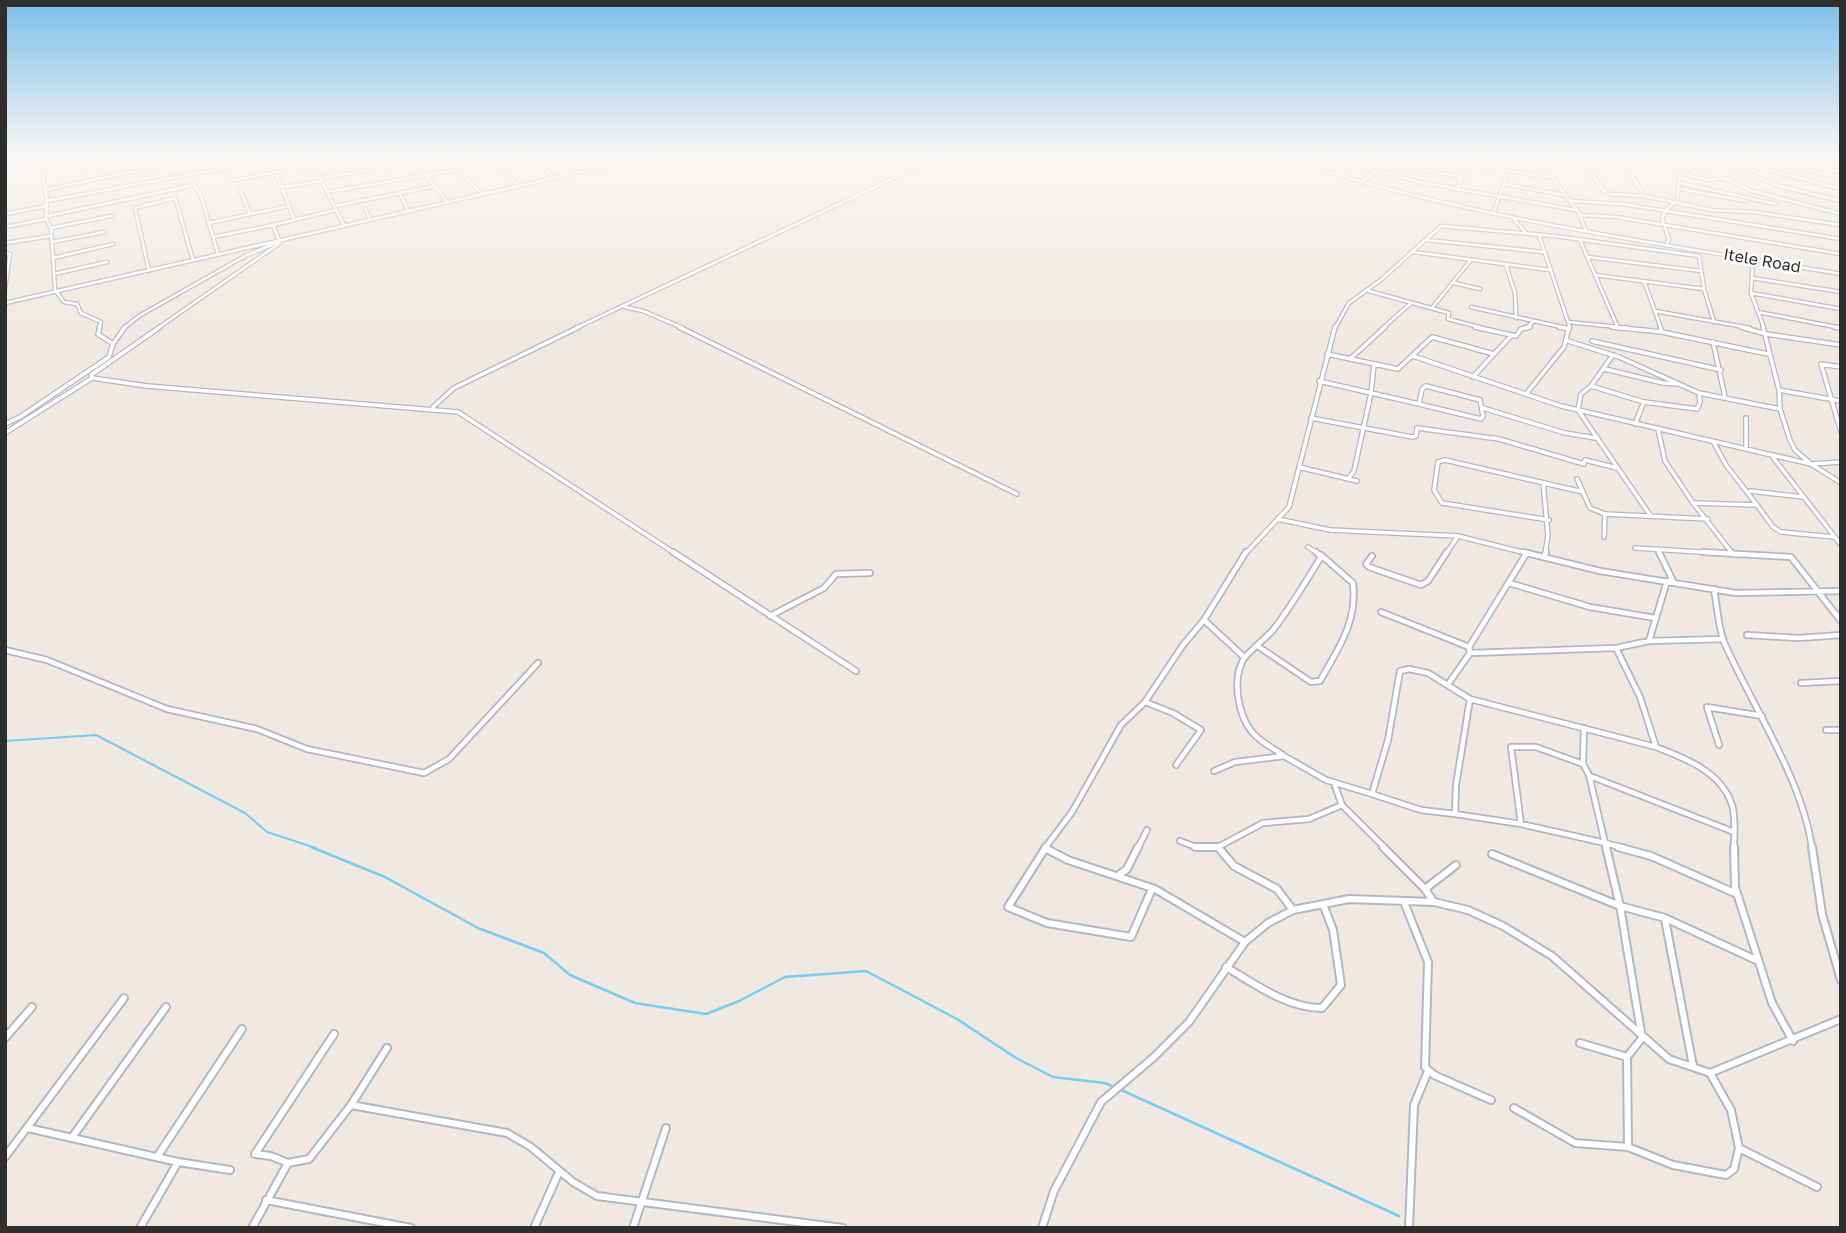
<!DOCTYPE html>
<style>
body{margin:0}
#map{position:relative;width:1846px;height:1233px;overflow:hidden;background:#efe9e1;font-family:"Golos Text",sans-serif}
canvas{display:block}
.frame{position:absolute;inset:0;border:7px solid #2e2e2e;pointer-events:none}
</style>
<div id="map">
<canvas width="1846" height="1233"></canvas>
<div class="frame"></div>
</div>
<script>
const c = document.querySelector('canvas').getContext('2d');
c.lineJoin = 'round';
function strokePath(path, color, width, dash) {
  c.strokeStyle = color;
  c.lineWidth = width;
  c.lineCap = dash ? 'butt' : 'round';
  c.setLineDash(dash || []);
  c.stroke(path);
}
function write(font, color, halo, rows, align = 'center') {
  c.font = font + ' "Golos Text",sans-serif';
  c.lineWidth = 5;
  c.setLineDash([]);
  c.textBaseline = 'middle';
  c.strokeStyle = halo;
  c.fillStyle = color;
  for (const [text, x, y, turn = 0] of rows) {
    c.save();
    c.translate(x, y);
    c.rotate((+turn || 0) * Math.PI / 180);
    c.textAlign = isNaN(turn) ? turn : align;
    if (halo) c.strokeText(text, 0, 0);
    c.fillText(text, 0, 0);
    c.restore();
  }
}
const streamFar1 = new Path2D(`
 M5 741 96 735 245 813 267 832 316 848`);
const stream = new Path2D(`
 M311 847 385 877 478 928 544 953 570 975 635 1003 706 1014 739 1001 785 977 866 971 957 1019 1016 1058 1053 1077 1105 1083 1114 1087
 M1119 1089 1399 1216`);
const streetFar3 = new Path2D(`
 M39 155 47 199 46 219 51 228 55 290 64 302 77 304 81 313 101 322 99 328
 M82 155 86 170 155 155
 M308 155 344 225
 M448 155 456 170 483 194
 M489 155 518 185
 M531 155 554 178
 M600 155 611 166
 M1275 155C1458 217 1651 242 1841 274
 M1322 155 1418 182 1576 210
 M1373 155 1393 161
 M1412 155 1553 178
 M1490 155 1540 164
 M1535 155 1579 213 1586 231
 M1572 155 1581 158 1603 190 1610 194 1644 196 1712 210 1754 212 1841 225
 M1607 155 1628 163
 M1776 155 1841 167
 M1836 155 1841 158
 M1291 160 1299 155
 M1715 160 1776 185 1841 201
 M1772 163 1841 177
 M1389 164 1462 177
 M542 165 587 155
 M5 166 39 160
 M41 166 95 155
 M315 167 385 155
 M1760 168 1841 189
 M281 171 277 178 282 187
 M1687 171 1679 168 1737 155
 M1749 172 1782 156
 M426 175 447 202
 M321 178 409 164 414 161 410 155
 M1724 178 1752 191 1841 214
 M234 180 314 165
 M1360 183 1398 155
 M1680 183 1776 204
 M1503 184 1564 195
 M1457 189 1462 177 1472 166
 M1680 189 1746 201
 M45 190 212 155 221 170
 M240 190 250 214
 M327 192 456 170
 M400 194 408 211
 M1644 196 1627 167 1631 161 1652 155
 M175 197 193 260
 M46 201 296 155
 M1571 201 1623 204 1841 239
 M335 206 435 186
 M365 209 370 219
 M5 214 46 206
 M1493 214 1508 172
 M1580 215 1616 217 1841 254
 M48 216 194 185 201 196 218 254
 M1514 219 1526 233
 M294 220 282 187 322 181
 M208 223 289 206
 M5 227 46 219
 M51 228 111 216
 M1539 235 1570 328
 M213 237 273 225
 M1427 240 1544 252
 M1580 240 1618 328
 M52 242 104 232
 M5 243 51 236
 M1667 243 1669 240 1662 218 1666 210 1677 201 1679 180 1683 174 1709 180 1724 178 1694 166
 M1413 252 1550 270
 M5 253 10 254 5 289
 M1699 256 1704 289 1714 322
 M1588 257 1701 271
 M53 258 113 244
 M1753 259 1751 293 1764 328
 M1506 265 1515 293 1516 318
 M149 271 135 208 175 198
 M54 274 107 262
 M1595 275 1704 289
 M1752 278 1841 292
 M1644 281 1661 328
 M1454 283 1480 289
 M1369 291 1449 313 1448 319 1483 328
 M1751 293 1841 309
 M5 303 655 155
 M625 307 643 311 683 328
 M1471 307 1566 328
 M1432 308 1470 261
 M1655 311 1750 328
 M1758 312 1841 328
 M1568 322 1628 328
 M124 328 139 316 245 256 276 243 279 240 273 225 336 210
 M158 328 280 243
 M576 328 943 155
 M1335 328 1349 303 1382 279 1441 226 1555 236 1699 256
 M1383 328 1411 303
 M1526 328 1533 322`);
const streetFar2 = new Path2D(`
 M679 327 1017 494
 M1475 327 1516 336 1521 329 1530 327
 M1559 327 1569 329
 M1612 327 1662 332 1768 354
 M1660 327 1662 332
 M1741 327 1766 334 1841 345
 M1763 327 1779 390 1780 409 1790 440 1795 450 1811 464 1841 483
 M1834 327 1841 328
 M1568 341 1619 357 1699 393 1780 409
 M1592 341 1721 370
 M1713 342 1725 397
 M113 344 125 327
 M1327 354 1398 369 1432 337 1494 354 1473 377
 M1494 354 1512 335
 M1613 355 1591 386 1581 394 1578 410 1650 515
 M1413 356 1561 406 1811 464 1841 462
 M1351 358 1385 327
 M1841 367 1821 364 1841 432
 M1605 369 1663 383 1679 384
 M92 378 91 375 160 327
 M1319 381 1419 404
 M1426 386 1480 400 1483 416 1481 419 1419 404 1422 389Z
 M1591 386 1644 402
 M1779 390 1841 401
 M1526 394 1564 347 1569 327
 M433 407 454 388 579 327
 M1483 408 1565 433 1595 438
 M1311 418 1412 437 1416 436 1417 428 1499 439 1584 464 1585 460 1617 468
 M1746 418V449
 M5 424 20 417 109 357 113 344 98 334 100 327
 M1635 424 1644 402 1697 409 1700 402 1699 393
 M1658 429 1665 461 1693 503 1733 554
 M5 433 92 378 147 386 458 412 676 554
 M1772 456 1841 545
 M1299 467 1357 481
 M1348 479 1354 471 1371 393 1374 364
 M1577 479 1590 508 1605 514 1708 519
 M1543 483 1548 535 1545 554
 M1750 491 1803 497
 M1694 503 1757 505 1726 465 1714 443
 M1757 505 1773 527 1781 532 1834 537
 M1277 519 1330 530 1458 536 1530 554
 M1549 520 1442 503 1434 490 1438 462 1445 460 1583 492
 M1604 537 1605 514
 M1308 547 1319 554
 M1635 548 1733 554
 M1658 549 1660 554
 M1245 554 1289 507 1335 327
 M1446 554 1458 536`);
const streetFar1 = new Path2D(`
 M673 552 856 671
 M1523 552 1600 571 1736 593 1841 591
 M1703 552 1791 557 1841 621
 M1731 552 1733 554
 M1545 555 1546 552
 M1372 556 1366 564 1369 567 1421 585 1428 581 1447 552
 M1509 583 1590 607 1655 618
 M1714 589C1717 606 1718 626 1724 642 1752 706 1802 778 1812 848
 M1381 612 1469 647
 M770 616 824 588 836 574 870 573
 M1204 620 1244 657
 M1747 635 1799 638 1841 635
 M1649 641 1667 581H1673L1659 552
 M1259 647 1311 682 1320 681C1338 649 1358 621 1353 583L1321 555
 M5 650 47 660 167 709 257 729 307 749 424 773 449 759 538 663
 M1470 653 1616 648 1649 641 1723 639
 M1449 683 1470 653 1469 647 1526 554
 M1801 683 1841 681
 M1470 699 1456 785 1455 814 1521 824 1605 843 1606 848
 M1826 730H1841
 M1719 745 1707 707 1762 716
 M1656 747C1685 758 1722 772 1732 805 1736 817 1734 835 1734 848
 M1283 755C1273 748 1260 742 1252 732 1238 715 1232 680 1243 660 1246 654 1266 638 1273 630 1291 607 1306 581 1321 557L1316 552
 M1583 764 1589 775 1605 843 1624 848
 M1176 765 1201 730 1173 713 1145 702 1183 645 1204 620 1246 552
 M1214 771 1235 762 1284 756 1326 780 1372 794 1388 740 1400 671 1409 669 1428 673 1470 699 1656 747 1640 697 1616 648
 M1590 776 1734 832
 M1335 786 1342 805 1385 848
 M1372 794 1421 810 1455 814
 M1521 824 1511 747H1536L1583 764 1584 728
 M1180 841 1196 847H1218L1263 823 1309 819 1342 805
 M1045 848 1072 812 1121 725 1145 702
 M1138 848 1147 830`);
const street = new Path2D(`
 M1046 847 1008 907 1047 923 1131 937 1152 889
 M1195 847H1219
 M1218 847 1234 866 1277 889 1293 910
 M1383 847 1425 889 1433 901
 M1618 847 1651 856 1737 894
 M1734 847 1735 887 1772 1003 1793 1041
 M1812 847 1822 914 1841 980
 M1045 848 1068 860 1155 889 1245 942
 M1492 854 1620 906 1665 918 1756 960
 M1119 875 1127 869 1138 847
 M1425 889 1456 865
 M1404 902 1428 962 1425 1067 1434 1075 1491 1100
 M1665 919 1693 1066
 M1226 967C1255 984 1287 1008 1322 1008L1341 985 1333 930 1323 904
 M5 1038 32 1007
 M1580 1043 1627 1057 1642 1038 1620 906 1606 847
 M1710 1073 1731 1110 1739 1148 1817 1187
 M351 1105 387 1048
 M1514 1108 1575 1143 1628 1147 1627 1057
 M28 1128 178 1162 230 1170
 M73 1136 166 1007
 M1628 1147 1673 1165 1726 1175 1734 1169 1739 1148
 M5 1157 124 998
 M157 1157 242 1029
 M288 1163 309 1159 351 1105 507 1133 531 1147 573 1182 597 1196 843 1228
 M266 1200 411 1228
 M140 1228 178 1162
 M252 1228 288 1163 271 1156 255 1154 334 1034
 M534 1228 559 1172
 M633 1228 666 1128
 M1042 1228 1054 1191 1101 1102 1154 1057 1189 1022 1245 942 1268 923 1293 910 1349 899 1434 902 1468 910 1503 926 1552 956 1669 1059 1710 1073 1841 1019
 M1409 1228 1414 1105 1428 1071`);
const farStreetnames = [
 ["Itele Road",1762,261,10]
];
strokePath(streamFar1, '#75cff0', 2);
strokePath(stream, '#75cff0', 2.5);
strokePath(streetFar3, '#b4b7c1', 5);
strokePath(streetFar2, '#b4b7c1', 6);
strokePath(streetFar1, '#b4b7c1', 8);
strokePath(street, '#b4b7c1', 10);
strokePath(streetFar3, '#fff', 2.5);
strokePath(streetFar2, '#fff', 3.5);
strokePath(streetFar1, '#fff', 4.5);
strokePath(street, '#fff', 6);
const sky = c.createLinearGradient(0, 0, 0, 328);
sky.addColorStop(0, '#7abfeb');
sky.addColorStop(0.47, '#f8f5f2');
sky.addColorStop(1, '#f8f5f200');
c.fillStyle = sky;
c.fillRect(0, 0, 1846, 328);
write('16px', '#2e2e2e', '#fff', farStreetnames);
</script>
